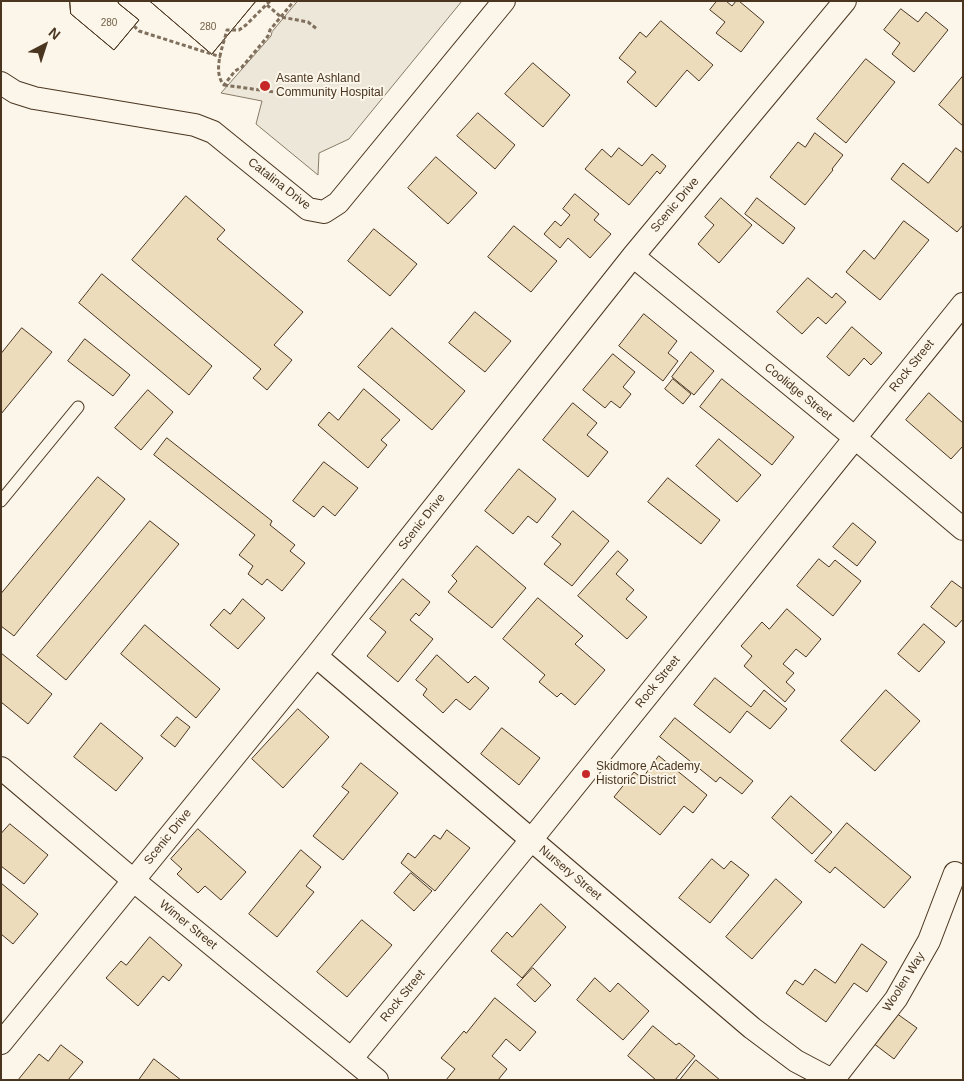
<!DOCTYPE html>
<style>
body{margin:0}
#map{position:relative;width:964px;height:1081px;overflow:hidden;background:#fbf6e9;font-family:Arial,sans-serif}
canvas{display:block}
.frame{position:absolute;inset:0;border:2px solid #4a3520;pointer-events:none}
.north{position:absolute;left:20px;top:20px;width:50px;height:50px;-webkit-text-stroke:4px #fbf6e9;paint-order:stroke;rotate:40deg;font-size:14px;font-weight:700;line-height:20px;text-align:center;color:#4a3520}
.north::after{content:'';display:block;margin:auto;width:18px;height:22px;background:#4a3520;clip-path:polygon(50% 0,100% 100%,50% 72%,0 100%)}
</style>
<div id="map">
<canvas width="964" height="1081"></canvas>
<div class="frame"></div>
<div class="north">N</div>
</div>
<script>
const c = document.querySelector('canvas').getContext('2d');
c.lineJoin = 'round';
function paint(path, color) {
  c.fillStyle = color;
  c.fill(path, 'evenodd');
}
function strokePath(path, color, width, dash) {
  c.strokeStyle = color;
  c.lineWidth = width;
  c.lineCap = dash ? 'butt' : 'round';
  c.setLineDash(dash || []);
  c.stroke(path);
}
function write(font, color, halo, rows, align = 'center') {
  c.font = font + ' Arial,sans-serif';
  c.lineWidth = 4;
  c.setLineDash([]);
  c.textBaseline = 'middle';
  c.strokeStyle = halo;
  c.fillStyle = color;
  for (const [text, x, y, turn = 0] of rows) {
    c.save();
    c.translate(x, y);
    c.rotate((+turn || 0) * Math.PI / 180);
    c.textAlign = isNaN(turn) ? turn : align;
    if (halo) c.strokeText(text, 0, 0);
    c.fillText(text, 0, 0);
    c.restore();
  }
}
const parking = new Path2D(`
 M298 1H462L349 139 319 153 318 175 256 124 262 101 221 93 271 36 272 32Z`);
const building = new Path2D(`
 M70 1H119L118 3 139 20 114 50 71 14Z
 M70 1H119L118 3 139 20 114 50 71 14Z
 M150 1H256L212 54Z
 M150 1H256L212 54Z
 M717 1H726L732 6 736 1H739L764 22 741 52 716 33 725 22 710 10Z
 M901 9 918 22 926 12 948 30 914 72 892 54 900 43 884 30Z
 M661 21 713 65 699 81 687 70 656 107 627 82 636 72 619 58 640 32 646 37Z
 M866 59 895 82 846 143 817 119Z
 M533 63 570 95 543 127 505 94Z
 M963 76V126L939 105Z
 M478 113 515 145 495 169 457 136Z
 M815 133 843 155 832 169 833 170 805 205 770 177 798 142 805 147Z
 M619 148 642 166 652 154 666 166 660 174 657 171 629 205 585 169 602 149 611 157Z
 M956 148 963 153V225L957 232 891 179 903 163 928 183Z
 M436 157 477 193 448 224 408 188Z
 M575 194 599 214 594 220 611 234 590 258 568 238 560 248 544 234 555 221 561 226 570 215 563 209Z
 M186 196 225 230 217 239 303 312 274 345 292 360 267 390 253 378 261 369 132 260Z
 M721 198 752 225 719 263 698 244 714 225 705 217Z
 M757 198 795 228 783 244 745 214Z
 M904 221 929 240 880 300 846 272 864 250 874 259Z
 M514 226 557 261 531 292 488 257Z
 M374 229 417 264 390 296 348 261Z
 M102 274 212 366 189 395 79 303Z
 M808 278 832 298 836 293 846 302 826 324 818 317 802 334 777 312Z
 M475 312 511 341 485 372 449 343Z
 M644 314 677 341 668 353 678 361 663 381 619 346Z
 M852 327 882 353 871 365 864 358 849 376 827 357Z
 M22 328 52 352 1 414V354Z
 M392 328 465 391 432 430 358 367Z
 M85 339 130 375 113 396 68 361Z
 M691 352 714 371 694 395 672 377Z
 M613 354 635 372 623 387 631 394 620 408 611 401 605 408 583 390Z
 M673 379 691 394 683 404 665 389Z
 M722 379 794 437 772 465 700 407Z
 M364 389 400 420 381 440 387 445 368 468 318 425 329 412 338 420Z
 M148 390 173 412 141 450 115 428Z
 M929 393 963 423V446L951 459 906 420Z
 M573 403 597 423 587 435 608 452 588 477 543 440Z
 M167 438 272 521 270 525 295 545 290 551 305 563 282 591 267 579 262 585 248 574 253 566 239 555 255 535 154 455Z
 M719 439 761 475 737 502 696 466Z
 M324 462 358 488 335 516 323 506 314 517 293 501Z
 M519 469 556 499 537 523 528 516 513 534 485 511Z
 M98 477 125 499 14 636 1 626V594Z
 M668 478 720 520 701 544 648 502Z
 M573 511 609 541 572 586 544 564 561 544 552 537Z
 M150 521 179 544 66 680 37 656Z
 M853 523 876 542 857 566 833 547Z
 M477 546 526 588 492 628 448 592 457 581 452 576Z
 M618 551 628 560 616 574 634 590 626 599 647 617 627 639 578 596Z
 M819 559 829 567 835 560 861 581 833 616 797 586Z
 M403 579 430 602 419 616 416 613 410 620 433 639 398 682 367 656 386 632 370 619Z
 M952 581 963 589V619L956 627 931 607Z
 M538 598 583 636 575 644 605 670 575 705 561 693 557 697 539 682 545 675 503 639Z
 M243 599 265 618 238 649 210 625 224 609 230 614Z
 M787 609 821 639 806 657 796 649 783 664 794 673 786 682 795 690 785 702 744 666 752 656 741 646 762 622 769 629Z
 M924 624 945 642 919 672 898 654Z
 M145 625 220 689 196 718 121 654Z
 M1 653 52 694 28 724 1 702Z
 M437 655 468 683 475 676 489 688 470 710 456 699 443 713 423 695 427 689 416 680Z
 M715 678 751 707 764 690 787 709 770 729 747 711 730 733 694 705Z
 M886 690 920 721 875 771 841 741Z
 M298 709 329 737 283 788 252 759Z
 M177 717 190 727 175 747 161 736Z
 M675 718 753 781 742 794 720 777 716 782 660 737Z
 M101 723 143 758 116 791 74 757Z
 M502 728 540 758 519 785 481 754Z
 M659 756 707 795 693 813 684 806 660 835 614 797 634 772 642 778Z
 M361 763 398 793 343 860 313 836 349 792 342 787Z
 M791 796 832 832 812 854 772 818Z
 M847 823 911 877 884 908 835 867 830 873 815 861Z
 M10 824 48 855 24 884 1 866V834Z
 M198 829 246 872 221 900 205 886 198 893 177 874 182 869 171 859Z
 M447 830 470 848 435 891 401 863 408 853 415 858 434 835 440 839Z
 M301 850 321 867 306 886 314 892 277 937 249 914Z
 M712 859 724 869 731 861 749 875 710 923 679 898Z
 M411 873 432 891 414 911 394 893Z
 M776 879 802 902 752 959 726 937Z
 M1 883 38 914 13 944 1 934Z
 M541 904 566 927 522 978 491 951 507 932 512 937Z
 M362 920 392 945 347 997 317 972Z
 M150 937 182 965 169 981 163 976 138 1006 106 978 121 961 126 965Z
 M862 944 887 962 867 992 854 983 826 1022 786 993 795 980 803 985 815 969 835 983Z
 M533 968 551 985 535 1002 517 985Z
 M595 978 610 992 618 983 649 1011 623 1040 577 1000Z
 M495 998 536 1032 520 1051 506 1039 492 1056 507 1069 498 1080H446L455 1069 441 1058 464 1031 466 1033Z
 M896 1013 917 1028 894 1059 873 1043Z
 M653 1026 676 1045 679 1043 695 1056 675 1080H656L628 1056Z
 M61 1045 83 1062 68 1080H18L39 1054 48 1061Z
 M154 1059 181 1080H139Z
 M696 1060 720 1080H680Z`);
const path = new Path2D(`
 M270 1 246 25 239 30H227C223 46 212 72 224 85L235 71 242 67 268 36 270 30 294 1
 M267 5 281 17 308 22 317 29
 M134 26 139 31 221 57
 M224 85 274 92`);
const service = new Path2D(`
 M1 501 78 407`);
const minor = new Path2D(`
 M1 83 15 92 34 98 195 125 213 132 308 209 324 212 338 203 504 1
 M633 256 854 437 963 529
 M316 656 752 1028 796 1061 832 1080
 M1 768 133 880 377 1080
 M1 1043 316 656 633 256 845 1
 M352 1058 531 840 963 304
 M833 1080 896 999 929 941 955 873`);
const markers = [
 [265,86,6,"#c62828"],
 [586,774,5,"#c62828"]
];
const numberNames = [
 ["280",109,23],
 ["280",208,27]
];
const poiNames = [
 ["Asante Ashland",276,79],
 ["Community Hospital",276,93],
 ["Skidmore Academy",596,767],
 ["Historic District",596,781]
];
const streetNames = [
 ["Catalina Drive",279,184,38],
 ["Scenic Drive",675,205,-50],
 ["Rock Street",912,366,-51],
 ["Coolidge Street",798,392,39],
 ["Scenic Drive",422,522,-52],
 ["Rock Street",658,682,-51],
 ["Scenic Drive",168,837,-51],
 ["Nursery Street",570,873,40],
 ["Wimer Street",188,925,39],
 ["Woolen Way",904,982,-58],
 ["Rock Street",403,996,-51]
];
paint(parking, '#ede7d9');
strokePath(parking, '#887966', 1);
paint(building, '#ecdcbc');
strokePath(building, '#4a3520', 1);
strokePath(service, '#4a3520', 13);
strokePath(minor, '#4a3520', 24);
strokePath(path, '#7f6f5c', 3, [4, 2.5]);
strokePath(service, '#fbf6e9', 11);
strokePath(minor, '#fbf6e9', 22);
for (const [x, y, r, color] of markers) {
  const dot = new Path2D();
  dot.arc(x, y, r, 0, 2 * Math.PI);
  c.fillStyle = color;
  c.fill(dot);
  strokePath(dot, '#fbf6e9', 2);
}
write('10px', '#725f47', null, numberNames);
write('12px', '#4a3520', '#fbf6e9', poiNames, 'left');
write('12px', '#4a3520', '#fbf6e9', streetNames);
</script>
